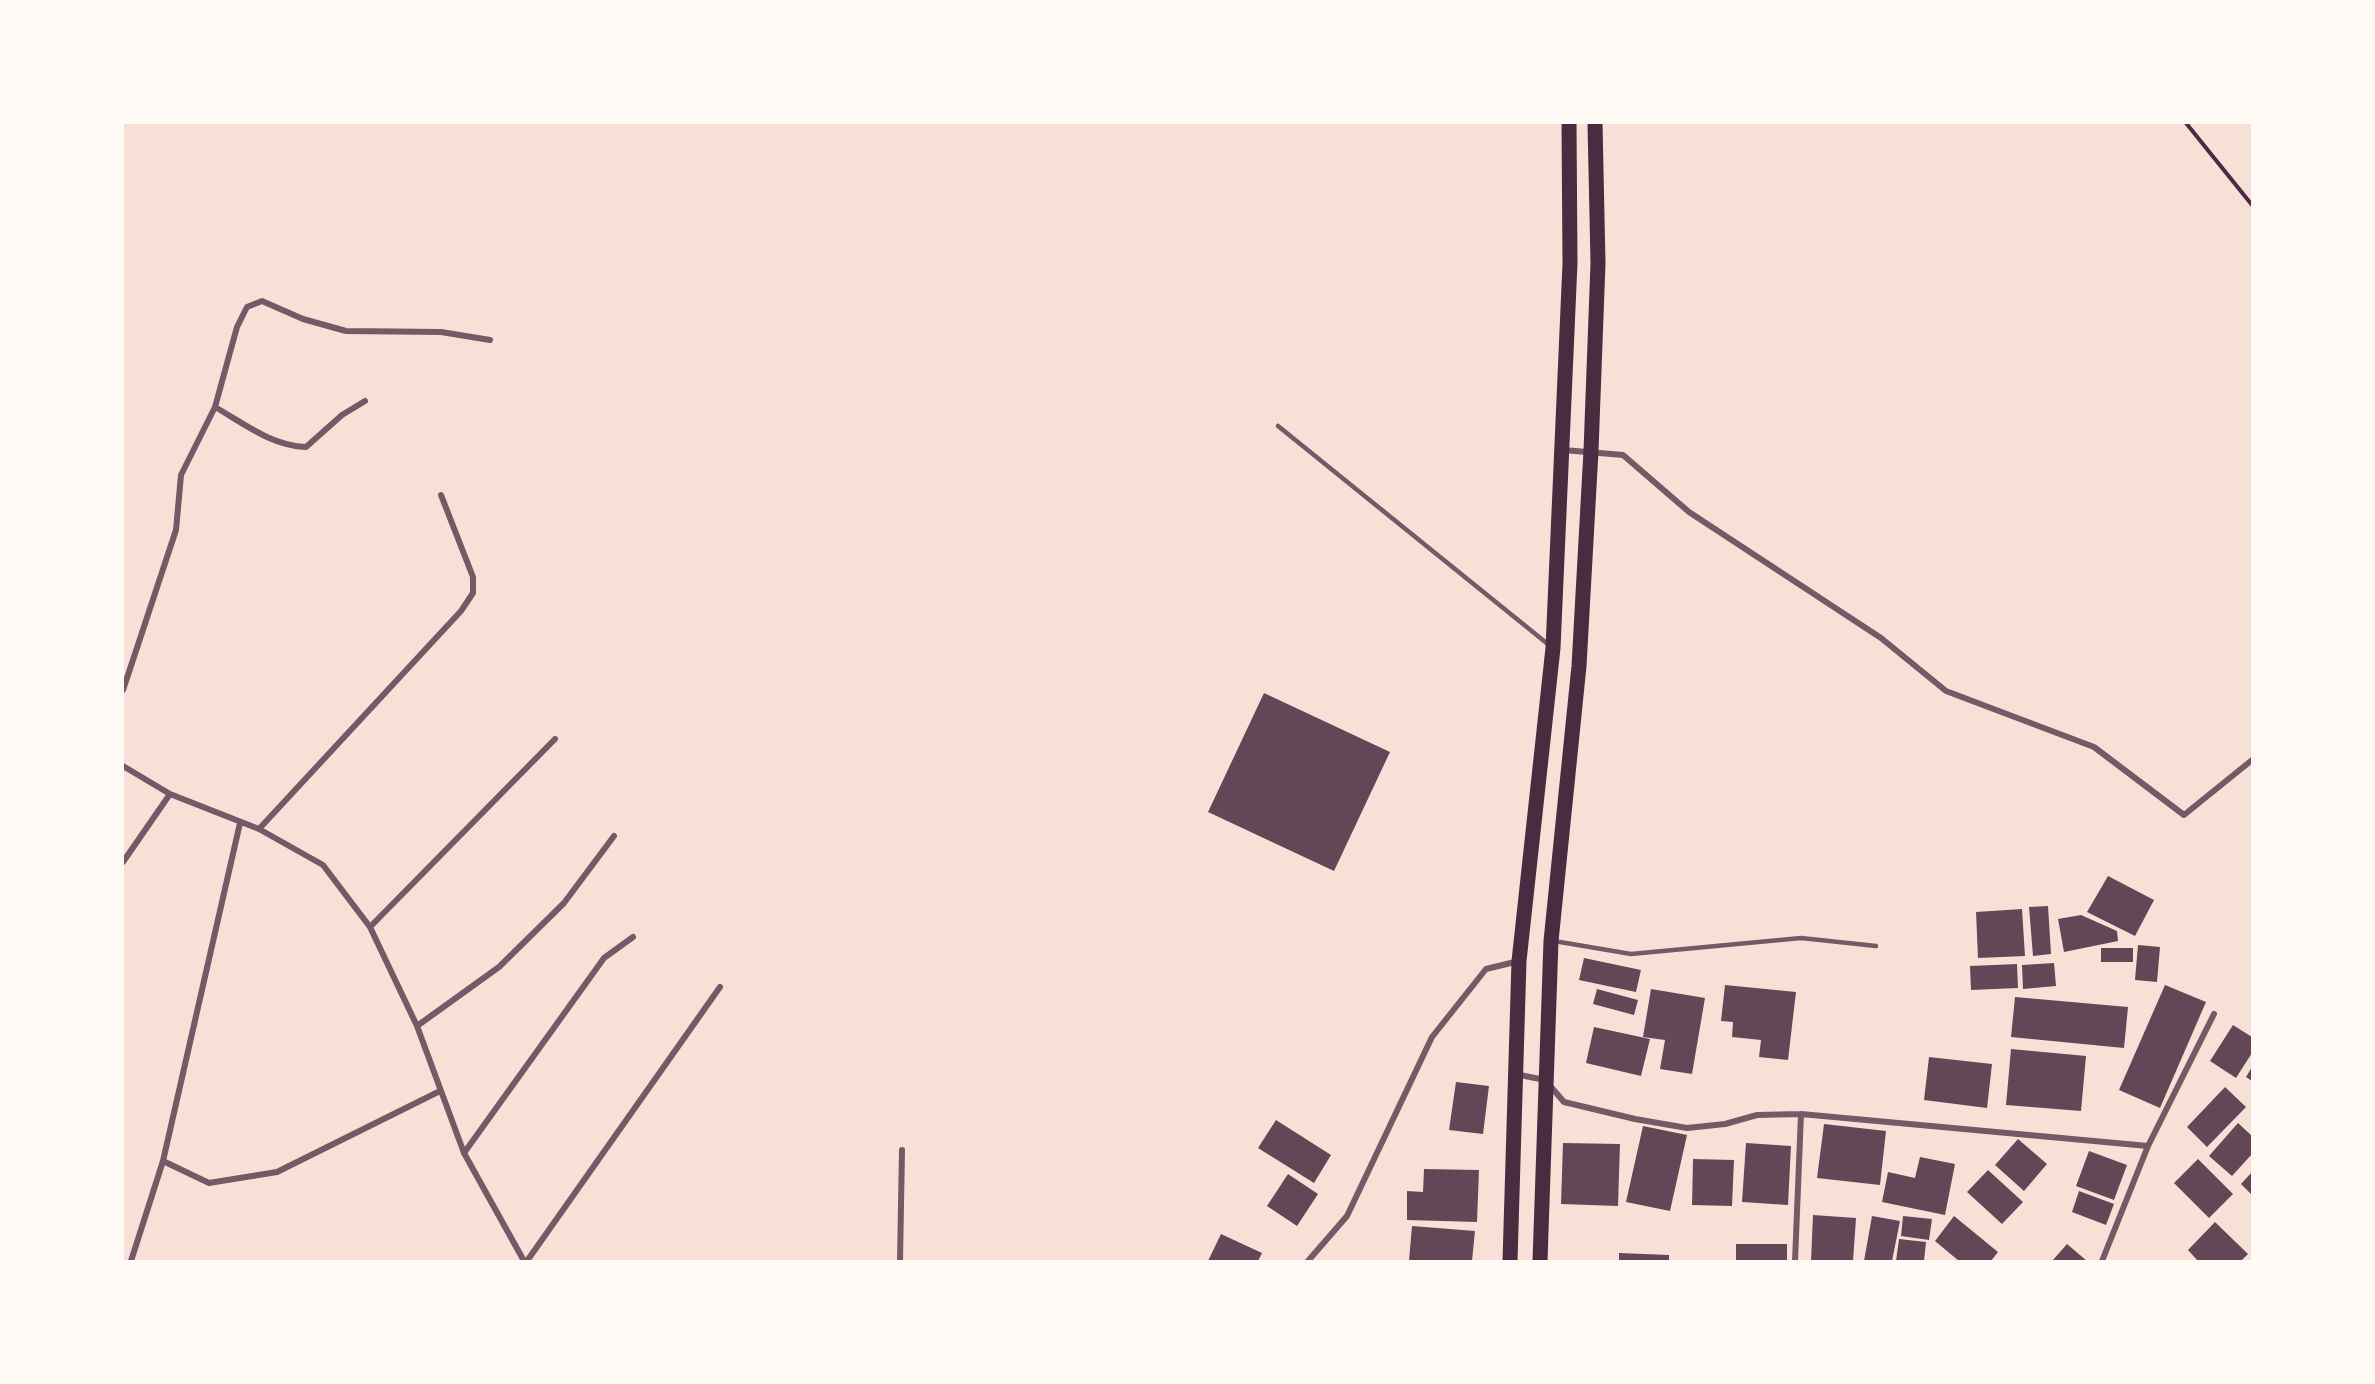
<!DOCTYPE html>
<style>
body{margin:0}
#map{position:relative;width:2375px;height:1384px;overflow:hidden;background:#f7e1d7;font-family:"Exo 2",sans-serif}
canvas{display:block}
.frame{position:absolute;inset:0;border:124px solid #fffaf5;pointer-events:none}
</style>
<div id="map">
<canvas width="2375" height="1384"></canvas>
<div class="frame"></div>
</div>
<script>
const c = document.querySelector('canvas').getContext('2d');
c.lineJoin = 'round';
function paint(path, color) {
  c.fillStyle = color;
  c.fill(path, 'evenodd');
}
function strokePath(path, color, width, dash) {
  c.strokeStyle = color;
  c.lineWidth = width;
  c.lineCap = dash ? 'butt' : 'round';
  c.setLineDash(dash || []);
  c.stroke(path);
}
const building = new Path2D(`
 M1264 693 1390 752 1334 871 1208 812Z
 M2108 876 2154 900 2135 936 2087 912Z
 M2048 906 2051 954 2033 956 2029 907Z
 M2022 909 2025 956 1978 958 1976 912Z
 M2081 915 2117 931 2118 941 2064 952 2058 919Z
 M2138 945 2160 947 2157 982 2135 980Z
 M2101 948H2133V962H2101Z
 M1584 958 1641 970 1636 992 1579 980Z
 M2054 963 2056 986 2023 989 2022 965Z
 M2017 964 2018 988 1971 990 1970 966Z
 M1725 985 1796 992 1788 1060 1759 1057 1761 1040 1732 1037 1733 1022 1721 1021Z
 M2165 985 2206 1002 2160 1108 2119 1090Z
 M1597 989 1638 1000 1634 1015 1593 1004Z
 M1651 989 1705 998 1692 1074 1660 1069 1665 1040 1643 1037Z
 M2015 997 2128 1007 2124 1048 2011 1037Z
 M2233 1025 2252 1037V1053L2236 1078 2210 1061Z
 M1594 1027 1650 1039 1641 1076 1586 1063Z
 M2011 1049 2086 1056 2081 1111 2006 1105Z
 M1929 1057 1992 1064 1987 1108 1924 1100Z
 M2252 1067V1081L2246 1077Z
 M1456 1082 1489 1086 1483 1134 1449 1130Z
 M2225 1087 2246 1107 2207 1147 2187 1127Z
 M1276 1120 1331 1155 1314 1183 1258 1148Z
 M2238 1123 2252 1136V1154L2232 1176 2209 1156Z
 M1824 1124 1886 1131 1880 1185 1817 1178Z
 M1643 1126 1687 1135 1670 1211 1626 1202Z
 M2018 1139 2047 1164 2024 1191 1995 1165Z
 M1563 1143 1620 1144 1618 1206 1561 1204Z
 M1746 1143 1791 1146 1788 1205 1742 1202Z
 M2089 1151 2127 1165 2114 1200 2076 1186Z
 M1920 1157 1955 1164 1945 1215 1882 1202 1888 1172 1915 1178Z
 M1693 1159 1734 1160 1732 1206 1692 1205Z
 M2198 1159 2233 1194 2209 1218 2174 1183Z
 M1424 1169 1479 1170 1477 1222 1407 1220V1191L1423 1192Z
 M1988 1170 2023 1202 2002 1224 1967 1192Z
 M2252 1172V1195L2241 1184Z
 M1288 1174 1318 1194 1297 1226 1267 1206Z
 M2079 1191 2114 1204 2106 1225 2072 1212Z
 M1813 1215 1856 1218 1853 1261H1811Z
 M1872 1216 1900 1221 1892 1261H1864Z
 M1903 1216 1932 1219 1929 1240 1901 1236Z
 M1954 1216 1998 1252 1991 1261H1959L1935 1241Z
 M2215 1222 2248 1254 2241 1261H2198L2188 1250Z
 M1412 1226 1475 1231 1472 1261H1409Z
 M1221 1234 1262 1253 1258 1261H1208Z
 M1899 1239 1926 1242 1924 1261H1896Z
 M1736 1244H1787V1261H1736Z
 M2067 1244 2087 1261H2052Z
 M1619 1253 1669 1255V1261H1619Z`);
const path = new Path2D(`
 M2186 123 2252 205`);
const service = new Path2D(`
 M1278 426 1549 645
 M1554 941 1631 954 1801 938 1876 946`);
const minor = new Path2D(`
 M215 407C243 423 272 446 306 447L342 415 365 401
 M1563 450 1623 455 1689 512 1881 638 1946 691 2094 747 2184 815 2252 760
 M123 690 176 530 181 475 215 407 237 327 247 307 262 301 303 319 346 331 441 332 490 340
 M123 766 170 794 259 829 323 865 370 927 417 1026 464 1153 524 1261
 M259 829 461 611 473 593V577L441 495
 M123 862 170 794
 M370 927 555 739
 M417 1026 499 967 564 903 614 836
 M1515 1074 1545 1080 1564 1102 1635 1119 1687 1128 1725 1124 1757 1115 1801 1114 2148 1146
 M464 1153 604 958 633 937
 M163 1161 209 1183 277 1172 440 1091
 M131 1261 163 1161 240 823
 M527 1261 720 987
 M900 1261 902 1150
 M1308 1261 1347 1216 1432 1037 1486 969 1519 961
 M1795 1261 1801 1114
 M2102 1261 2148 1146 2214 1014`);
const trunk = new Path2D(`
 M1510 1261 1519 961 1553 648 1570 263 1569 123
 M1540 1261 1551 941 1579 666 1591 451 1598 263 1595 123`);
paint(building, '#644757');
strokePath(path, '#4a2c40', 4);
strokePath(service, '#755966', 4.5);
strokePath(minor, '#755966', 6);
strokePath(trunk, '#4a2c40', 15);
</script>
